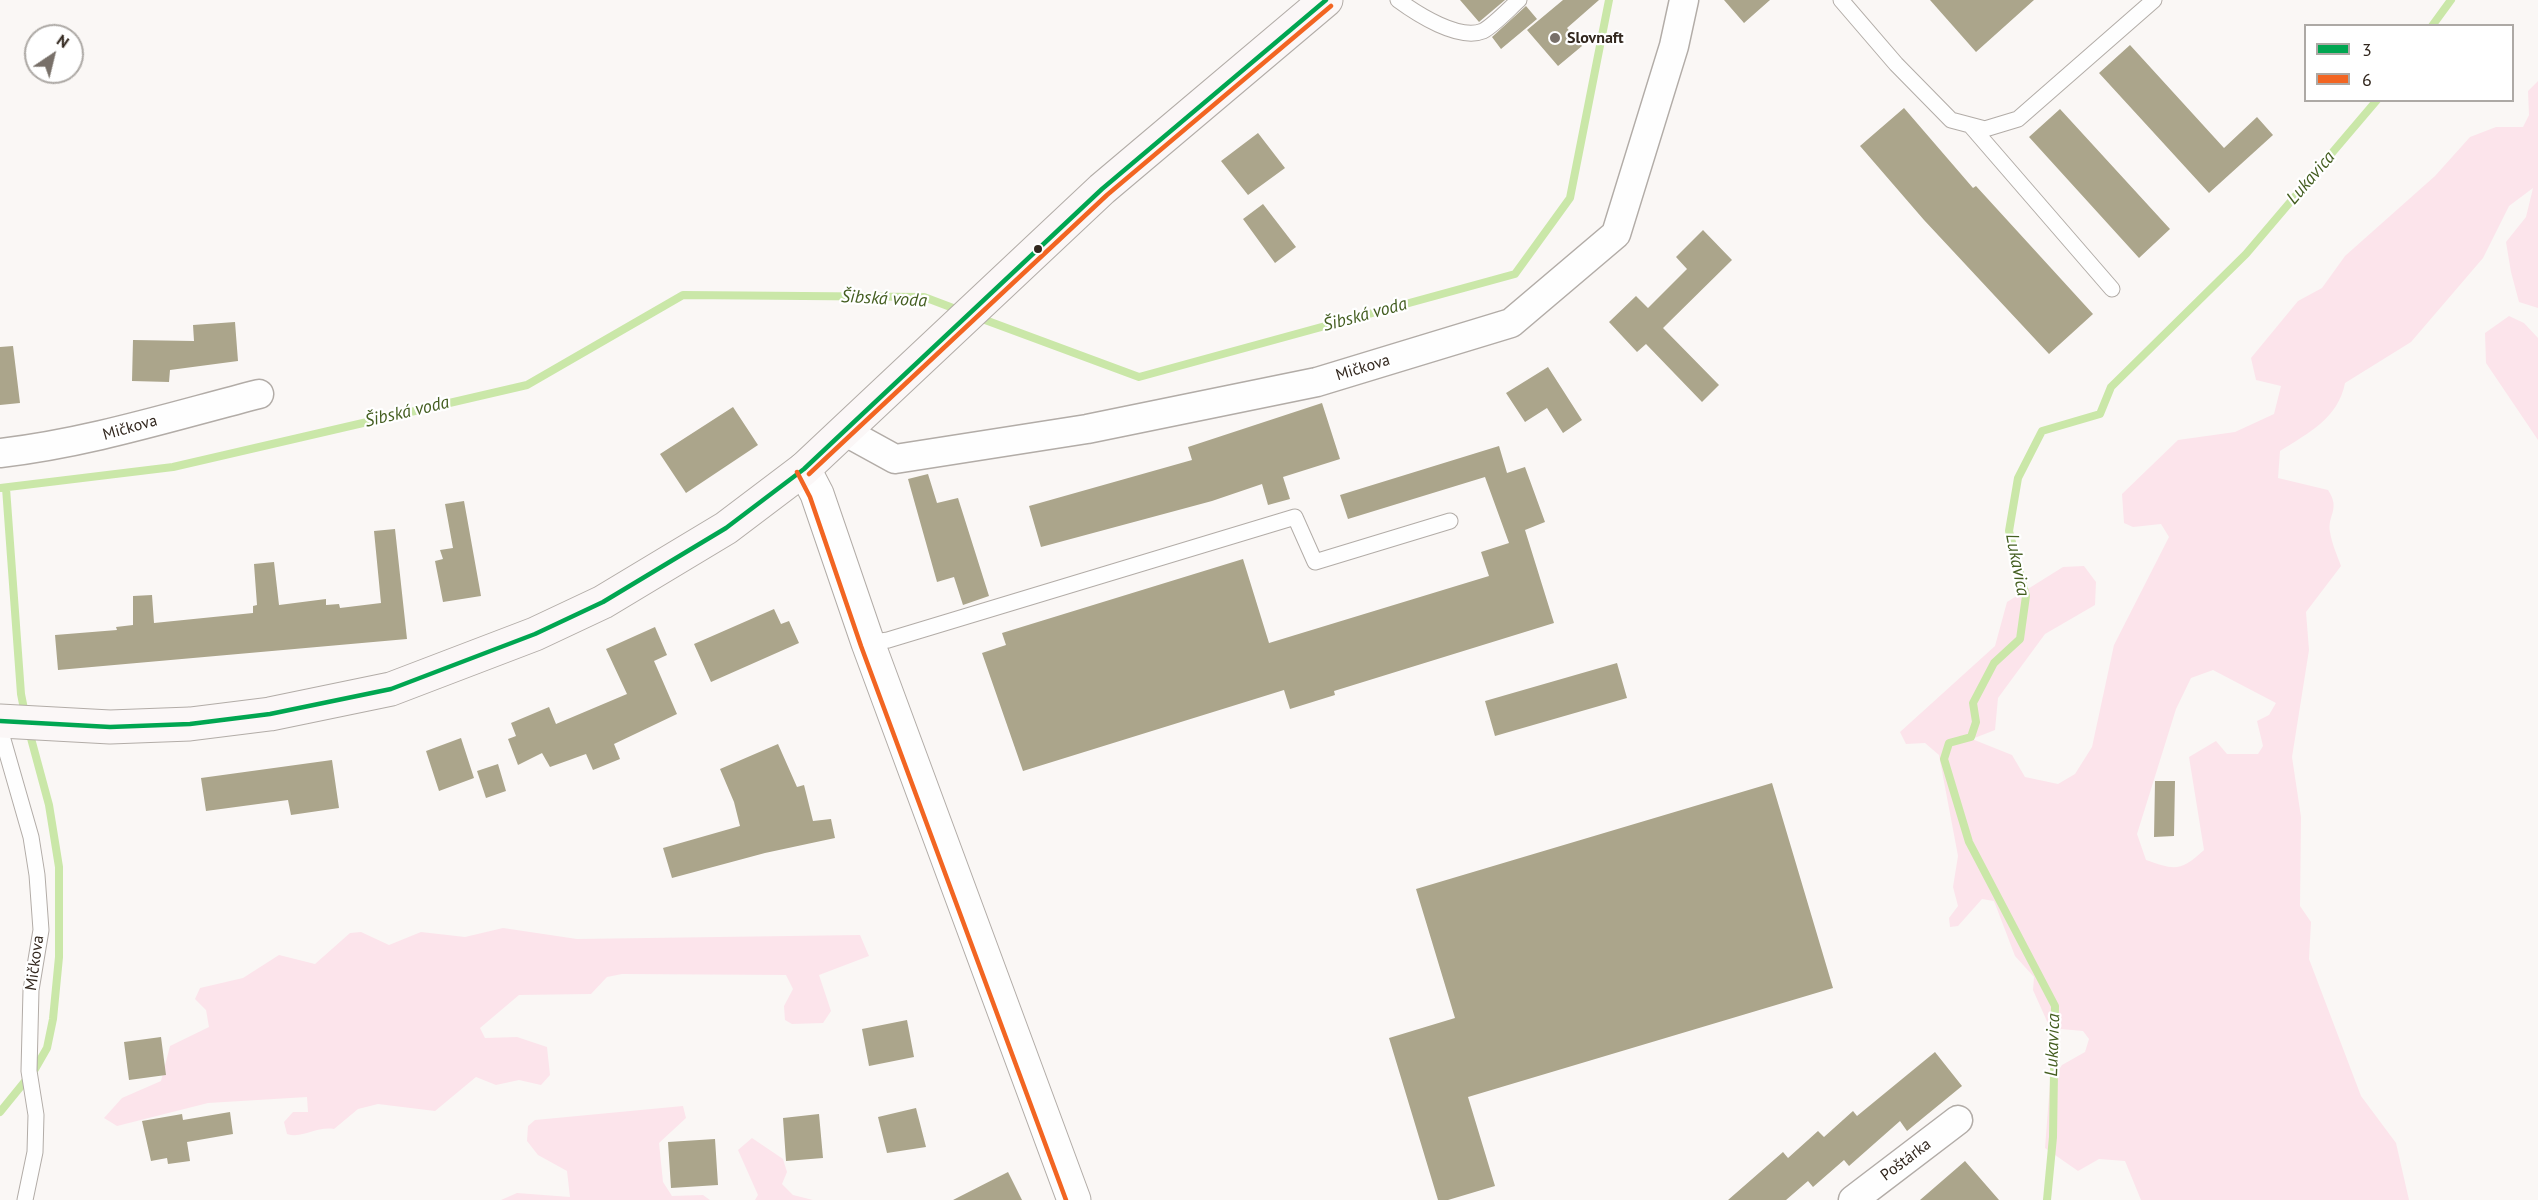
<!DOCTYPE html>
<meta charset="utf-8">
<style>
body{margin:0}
#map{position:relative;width:2538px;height:1200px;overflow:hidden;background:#faf7f5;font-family:"PT Sans",sans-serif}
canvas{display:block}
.legend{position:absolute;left:2304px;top:24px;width:210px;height:78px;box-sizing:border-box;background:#fff;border:2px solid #ada9a5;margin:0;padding:8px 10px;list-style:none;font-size:18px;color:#32271e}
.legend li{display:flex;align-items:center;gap:12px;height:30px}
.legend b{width:30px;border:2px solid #ada9a5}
.north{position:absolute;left:24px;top:24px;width:60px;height:60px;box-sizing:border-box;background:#fff;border:2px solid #ada9a5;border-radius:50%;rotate:35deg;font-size:16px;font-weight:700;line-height:24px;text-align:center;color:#32271e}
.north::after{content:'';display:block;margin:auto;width:21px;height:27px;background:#787069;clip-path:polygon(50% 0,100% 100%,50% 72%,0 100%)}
</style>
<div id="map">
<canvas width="2538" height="1200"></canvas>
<ul class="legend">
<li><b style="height:8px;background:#00a651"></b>3</li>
<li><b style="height:8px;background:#f26522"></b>6</li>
</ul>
<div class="north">N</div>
</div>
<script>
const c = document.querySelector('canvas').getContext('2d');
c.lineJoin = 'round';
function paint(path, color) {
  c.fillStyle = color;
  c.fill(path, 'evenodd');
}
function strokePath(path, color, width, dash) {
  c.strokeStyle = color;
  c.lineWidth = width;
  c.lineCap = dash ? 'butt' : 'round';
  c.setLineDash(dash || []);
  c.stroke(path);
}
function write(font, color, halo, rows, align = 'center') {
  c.font = font + ' "PT Sans",sans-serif';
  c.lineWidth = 4.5;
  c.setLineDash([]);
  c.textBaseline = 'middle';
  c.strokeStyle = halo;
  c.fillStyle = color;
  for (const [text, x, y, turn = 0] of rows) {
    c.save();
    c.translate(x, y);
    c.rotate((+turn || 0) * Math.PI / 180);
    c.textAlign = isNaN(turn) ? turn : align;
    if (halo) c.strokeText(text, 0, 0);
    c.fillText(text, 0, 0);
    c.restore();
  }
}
const green = new Path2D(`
 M2538 81V308L2519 302 2511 272 2506 242 2526 217 2533 188 2509 206 2483 258 2411 342 2345 383C2338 419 2308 433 2280 451L2278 478 2328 490C2341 510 2327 515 2330 532 2332 544 2337 555 2341 566L2306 612 2309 650 2292 757 2301 817 2300 906 2311 922 2309 959 2361 1096 2396 1143 2409 1200H2141L2125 1161 2099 1159 2078 1171 2045 1148 2050 1083 2062 1065 2085 1052 2089 1039 2083 1031 2050 1028 2033 990 2034 977 2015 956 1994 901 1982 899 1958 926 1950 927 1949 918 1958 906 1953 887 1958 856 1939 755 1925 743 1906 744 1900 732 1995 646 2007 602 2063 567 2084 566 2096 582 2095 605 2045 634 1998 698 1995 730 1972 739 2012 755 2025 777 2058 784 2075 774 2092 747 2114 645 2169 537 2161 524 2133 527 2124 523 2122 494 2178 440 2235 432 2274 414 2281 386 2256 380 2251 358 2298 301 2322 288 2345 256 2435 176 2470 137 2496 127H2523L2529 115 2528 91ZM2213 670 2276 703 2269 715 2257 721 2263 746 2258 754H2227L2216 741 2189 757 2204 850C2180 872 2175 870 2146 860L2137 834 2176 709 2191 678Z
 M2509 316 2524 323 2538 338V440L2486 363 2485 333Z
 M503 928 577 939 860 935 869 956 819 975 831 1011 823 1023 792 1024 785 1020 784 1006 793 989 786 975 622 974 607 977 591 994 519 995 480 1028 485 1038 517 1037 547 1047 550 1075 541 1085 519 1080 496 1085 476 1077 435 1111 378 1104 358 1109 334 1129C316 1126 303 1139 287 1134L284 1122 293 1112H308L307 1097 208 1103 117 1126 104 1118 122 1098 161 1081 170 1046 209 1027 206 1010 195 999 200 988 243 978 279 955 315 964 350 933 361 932 389 945 421 932 465 937Z
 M683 1106 686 1118 659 1143 663 1182 672 1196 703 1195 710 1200H501L517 1193 570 1197 567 1171 538 1155 527 1141 528 1126 535 1120Z
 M752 1138 783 1159 787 1172 782 1184 793 1195 813 1200H755L758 1195 738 1150Z`);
const stream = new Path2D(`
 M2432 26 2451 0
 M977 317 1139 377 1515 274 1570 198 1609 0
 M0 488 173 467 527 385 683 295 924 297 961 311
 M6 488 21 694 25 714
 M0 1112 35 1069 47 1048 53 1019 59 957V867L49 805 29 731
 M2047 1200 2053 1137 2055 1006 1969 842 1944 759 1949 743 1971 737 1976 722 1973 703 1994 663 2020 639 2026 596 2009 531 2018 478 2042 431 2100 414 2111 387 2246 254 2377 100`);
const building = new Path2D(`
 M1460 0H1505L1479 22Z
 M1563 0H1599L1567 28 1582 46 1558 66 1527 30Z
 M1724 0H1770L1744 23Z
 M1930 0H2034L1976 52Z
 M1526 6 1537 19 1501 49 1492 37Z
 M2130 45 2224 148 2257 117 2273 135 2209 193 2099 73Z
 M1904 108 1973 188 1976 186 2093 314 2049 354 1924 220 1860 146Z
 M2060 109 2170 229 2139 258 2029 137Z
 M1258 133 1285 168 1248 195 1221 161Z
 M1263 204 1296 247 1275 263 1243 219Z
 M1703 230 1732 260 1663 328 1719 385 1702 402 1646 344 1637 352 1609 322 1636 296 1648 308 1687 269 1676 257Z
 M235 322 238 361 170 370 169 382 132 381 133 340 194 341 193 325Z
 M13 346 20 403 0 405V347Z
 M1548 367 1582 420 1563 433 1547 408 1525 422 1506 393Z
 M1322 403 1340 459 1283 477 1290 499 1268 505 1262 484 1212 501 1041 547 1029 506 1192 460 1188 447Z
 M733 407 758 445 686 493 660 454Z
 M1499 446 1507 473 1525 467 1545 522 1525 530 1554 623 1334 691 1335 695 1290 709 1284 690 1023 771 982 653 1006 645 1002 633 1243 559 1269 643 1489 576 1481 552 1509 543 1485 477 1348 519 1340 495Z
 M928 474 937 503 958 498 989 596 963 605 954 577 937 582 908 479Z
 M464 501 481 596 443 602 435 561 443 559 440 550 453 548 445 504Z
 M395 529 407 639 58 670 55 635 117 630 116 627 133 625V596L152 595 154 623 253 613V606L257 605 254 564 274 562 279 605 326 599V605L339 604 340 608 381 603 374 531Z
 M774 609 781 624 789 621 799 643 711 682 694 644Z
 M655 627 667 655 654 661 677 714 614 744 620 759 593 770 586 754 550 767 542 753 518 765 508 739 516 736 511 723 549 707 556 724 627 694 606 649Z
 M1617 663 1627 698 1495 736 1485 701Z
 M461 738 474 778 439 791 426 751Z
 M778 744 797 787 804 785 813 821 831 819 835 838 765 853 672 878 663 848 740 826 734 802 720 769Z
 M332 760 339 808 291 815 288 800 206 811 201 778Z
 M498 764 506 791 486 798 477 771Z
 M2155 781H2175L2174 836 2154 837Z
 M1772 783 1833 988 1468 1097 1495 1186 1448 1200H1438L1389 1038 1455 1018 1416 889Z
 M907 1020 914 1057 869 1066 862 1029Z
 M161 1037 166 1075 129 1080 124 1042Z
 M1935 1052 1962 1086 1907 1131 1900 1121 1849 1166 1844 1160 1813 1187 1808 1181 1786 1200H1728L1783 1152 1788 1158 1818 1131 1824 1137 1853 1111 1857 1116Z
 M916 1108 926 1147 887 1153 878 1117Z
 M230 1112 233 1134 187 1142 190 1161 168 1164 167 1158 151 1161 142 1121 182 1114 183 1120Z
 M819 1114 823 1158 786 1161 783 1118Z
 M715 1139 718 1185 671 1188 668 1142Z
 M1965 1161 1999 1200H1920L1957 1168Z
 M1008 1172 1022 1200H953Z`);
const service = new Path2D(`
 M1398 0C1417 14 1459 41 1483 31 1493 26 1510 8 1519 0
 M1841 0 1896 64 1951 120 1985 129 2018 119 2154 0
 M1970 125 2112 289
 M868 643 888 640 1295 517 1315 562 1450 521
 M0 729 31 837 37 875 41 930 31 990 29 1071 36 1115 35 1152 25 1200`);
const minor = new Path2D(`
 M844 431 895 459 1087 429 1317 382 1511 323 1616 234 1674 46 1684 0
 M0 453C88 443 173 416 259 394
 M1853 1200 1958 1120`);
const tertiary = new Path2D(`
 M804 469 817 494 868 643 1074 1200`);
const secondary = new Path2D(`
 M0 721 110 727 190 724 270 714 391 689 535 634 603 602 726 528 804 469 1102 189 1326 0`);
const bus1 = new Path2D(`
 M0 721 110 727 190 724 270 714 391 689 535 634 603 602 726 528 804 469 1102 189 1326 0`);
const bus2 = new Path2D(`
 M797 472 810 497 861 646 1066 1200
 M809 474 1107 195 1331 6`);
const markers = [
 [1555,38,6,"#787069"],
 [1038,249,5,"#32271e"]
];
const poiNames = [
 ["Slovnaft",1567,38]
];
const streetNames = [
 ["Mičkova",1363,368,-17],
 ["Mičkova",130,428,-16],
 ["Mičkova",35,963,-82],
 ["Poštárka",1906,1160,-37]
];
const waterNames = [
 ["Lukavica",2311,178,-49],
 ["Šibská voda",884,299,3],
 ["Šibská voda",1365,315,-15],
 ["Šibská voda",407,412,-13],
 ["Lukavica",2017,565,79],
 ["Lukavica",2053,1045,-88]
];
paint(green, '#fce4eb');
strokePath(stream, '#cae7a8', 8);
paint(building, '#aba58b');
strokePath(service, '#b2aca7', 17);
strokePath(minor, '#b2aca7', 31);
strokePath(tertiary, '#b2aca7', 35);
strokePath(secondary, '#b2aca7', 35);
strokePath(service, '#fefefe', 15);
strokePath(minor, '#fefefe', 28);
strokePath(tertiary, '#fefefe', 33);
strokePath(secondary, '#fbf7f7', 33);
strokePath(bus1, '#00a651', 4.5);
strokePath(bus2, '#f26522', 4.5);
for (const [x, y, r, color] of markers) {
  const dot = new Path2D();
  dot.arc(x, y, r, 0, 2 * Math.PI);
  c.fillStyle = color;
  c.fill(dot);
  strokePath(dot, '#fff', 2);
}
write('bold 16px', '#32271e', '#fff', poiNames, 'left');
write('16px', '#32271e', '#fff', streetNames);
write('italic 18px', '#445e21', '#fff', waterNames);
</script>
